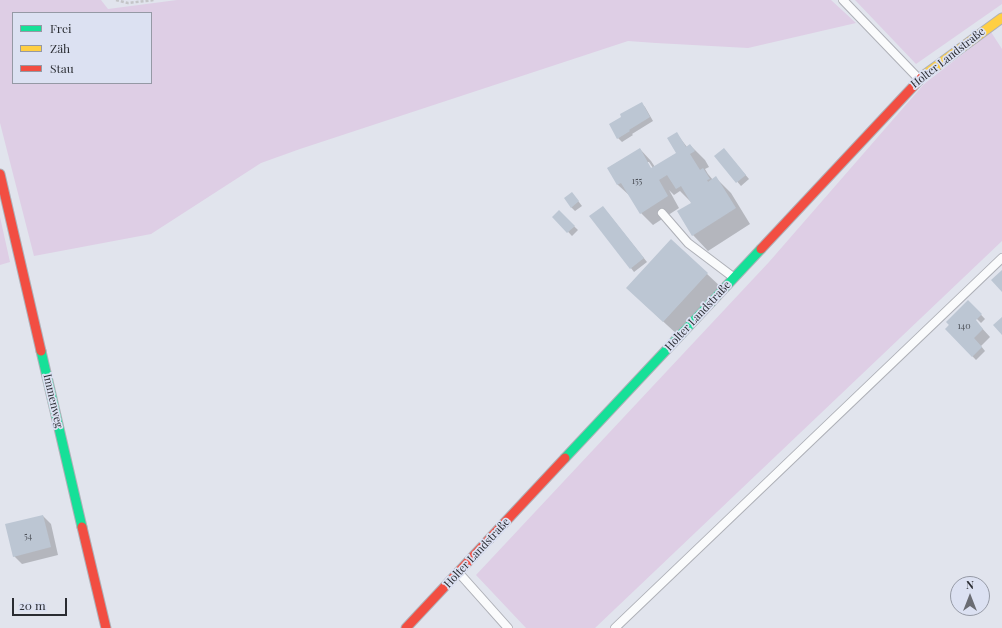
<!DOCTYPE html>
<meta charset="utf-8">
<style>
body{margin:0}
#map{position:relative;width:1002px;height:628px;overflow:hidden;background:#e1e4ed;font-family:"Playfair Display",serif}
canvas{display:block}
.legend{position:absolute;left:12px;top:12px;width:140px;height:72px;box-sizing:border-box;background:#dce1f2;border:1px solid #9599a5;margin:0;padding:5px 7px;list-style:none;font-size:12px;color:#2a2c32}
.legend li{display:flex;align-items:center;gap:8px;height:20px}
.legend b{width:20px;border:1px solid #9599a5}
.north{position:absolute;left:950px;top:576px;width:40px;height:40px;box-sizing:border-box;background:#dce1f2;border:1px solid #9599a5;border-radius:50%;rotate:0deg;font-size:11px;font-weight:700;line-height:16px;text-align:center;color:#2a2c32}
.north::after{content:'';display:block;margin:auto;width:14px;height:18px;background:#6a6c73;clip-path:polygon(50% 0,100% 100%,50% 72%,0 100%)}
.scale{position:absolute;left:12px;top:598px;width:55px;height:18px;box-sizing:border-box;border:2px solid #2a2c32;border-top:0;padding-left:5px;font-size:12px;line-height:14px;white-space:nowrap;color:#2a2c32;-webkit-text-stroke:3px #dce1f2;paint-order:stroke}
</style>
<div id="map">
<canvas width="1002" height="628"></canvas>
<ul class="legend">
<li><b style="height:5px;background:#16e098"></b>Frei</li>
<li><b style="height:5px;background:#ffcf43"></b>Zäh</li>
<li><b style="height:5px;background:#f24e42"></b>Stau</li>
</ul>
<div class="north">N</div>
<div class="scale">20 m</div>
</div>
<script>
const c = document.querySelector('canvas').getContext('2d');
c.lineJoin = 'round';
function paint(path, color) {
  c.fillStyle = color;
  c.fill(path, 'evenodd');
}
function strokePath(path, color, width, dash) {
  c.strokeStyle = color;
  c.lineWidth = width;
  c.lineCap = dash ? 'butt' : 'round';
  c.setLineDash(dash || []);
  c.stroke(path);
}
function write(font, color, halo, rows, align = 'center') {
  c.font = font + ' "Playfair Display",serif';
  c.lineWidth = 3.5;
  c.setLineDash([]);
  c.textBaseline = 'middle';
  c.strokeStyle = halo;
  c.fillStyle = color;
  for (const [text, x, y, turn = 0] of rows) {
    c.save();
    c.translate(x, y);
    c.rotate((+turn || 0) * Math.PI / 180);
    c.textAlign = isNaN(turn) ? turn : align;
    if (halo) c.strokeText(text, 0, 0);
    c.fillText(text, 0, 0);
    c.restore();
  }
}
const green = new Path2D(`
 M0 0H101L108 9 177 0H831L856 23 748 48 656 43 628 41 300 149 261 163 151 234 34 256 0 123ZM13 13H151V83H13Z
 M855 0H1002V4L916 64Z
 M991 32 1002 49V241L595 628H526L476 575 769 262 924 84Z
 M0 217 10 262 0 265Z`);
const shadow = new Path2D(`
 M641 103 645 107 653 121 632 134 633 135 622 142 618 138Z
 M677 134 687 147 690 145 705 160 709 167 705 169 708 174 713 180 716 178 731 193 750 224 708 251 693 235 692 203 680 191 674 195 669 190 679 208 653 225 641 213 630 196 618 185 608 168 640 149 651 161 655 167 677 153ZM647 162H649L655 171 653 172Z
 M727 153 749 179 741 186 715 156Z
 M572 193 582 206 575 211 571 207Z
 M603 207 647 262 634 272 591 216Z
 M559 212 578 230 572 236 554 217Z
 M672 241 723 289 679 336 643 303Z
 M968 301 985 319 981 323 973 315 971 316 990 337 981 346 985 351 976 360 946 329Z
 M43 516 51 524 58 555 22 564 14 556Z`);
const building = new Path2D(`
 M642 102 650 117 629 130 630 131 617 139 609 124 621 117 620 114Z
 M677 132 686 147 690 144 695 151 690 154 700 170 703 168 710 179 707 180 708 182 716 176 736 208 692 236 677 211 691 203 681 186 676 189 667 175 659 180 668 196 640 214 621 183 617 185 607 168 640 148 651 168 676 153 667 138Z
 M724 148 746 175 736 183 714 156Z
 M572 192 579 201 571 208 564 198Z
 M603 206 644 258 630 269 589 216Z
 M559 210 575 226 567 233 552 217Z
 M671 239 708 273 663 322 626 288Z
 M1002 270V292L991 280Z
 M968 300 982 314 976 320 983 329 974 338 982 347 972 357 945 329 949 325 946 322Z
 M1002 317V335L993 325Z
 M43 515 51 547 13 557 5 524Z`);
const path = new Path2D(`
 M116 0 128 3 154 0`);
const lane = new Path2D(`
 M843 0 918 78
 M662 213 688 243 733 277
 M459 573 508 628
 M615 628 1002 258`);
const fast = new Path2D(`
 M41 351 82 527
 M565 458 761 249`);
const slow = new Path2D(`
 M923 76 1002 18`);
const jam = new Path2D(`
 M0 174 41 351
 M761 249 923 76
 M82 527 106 628
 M406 628 565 458`);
const numberNames = [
 ["155",637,181],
 ["140",964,326],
 ["54",28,536]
];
const streetNames = [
 ["Holter Landstraße",948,58,-38],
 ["Holter Landstraße",698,316,-47],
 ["Immenweg",53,401,77],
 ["Holter Landstraße",477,553,-47]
];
paint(green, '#decee5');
paint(shadow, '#0003');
paint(building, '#bcc6d3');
strokePath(lane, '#aeb0b7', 10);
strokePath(fast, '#aeb0b7', 11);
strokePath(slow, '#aeb0b7', 11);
strokePath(jam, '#aeb0b7', 11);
strokePath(path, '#c4c5c8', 2.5, [3, 2]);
strokePath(lane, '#fafbfc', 8);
strokePath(fast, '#16e098', 9);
strokePath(slow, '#ffcf43', 9);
strokePath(jam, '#f24e42', 9);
write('9px', '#4e525a', null, numberNames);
write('11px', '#2a2c32', '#dce1f2', streetNames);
</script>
